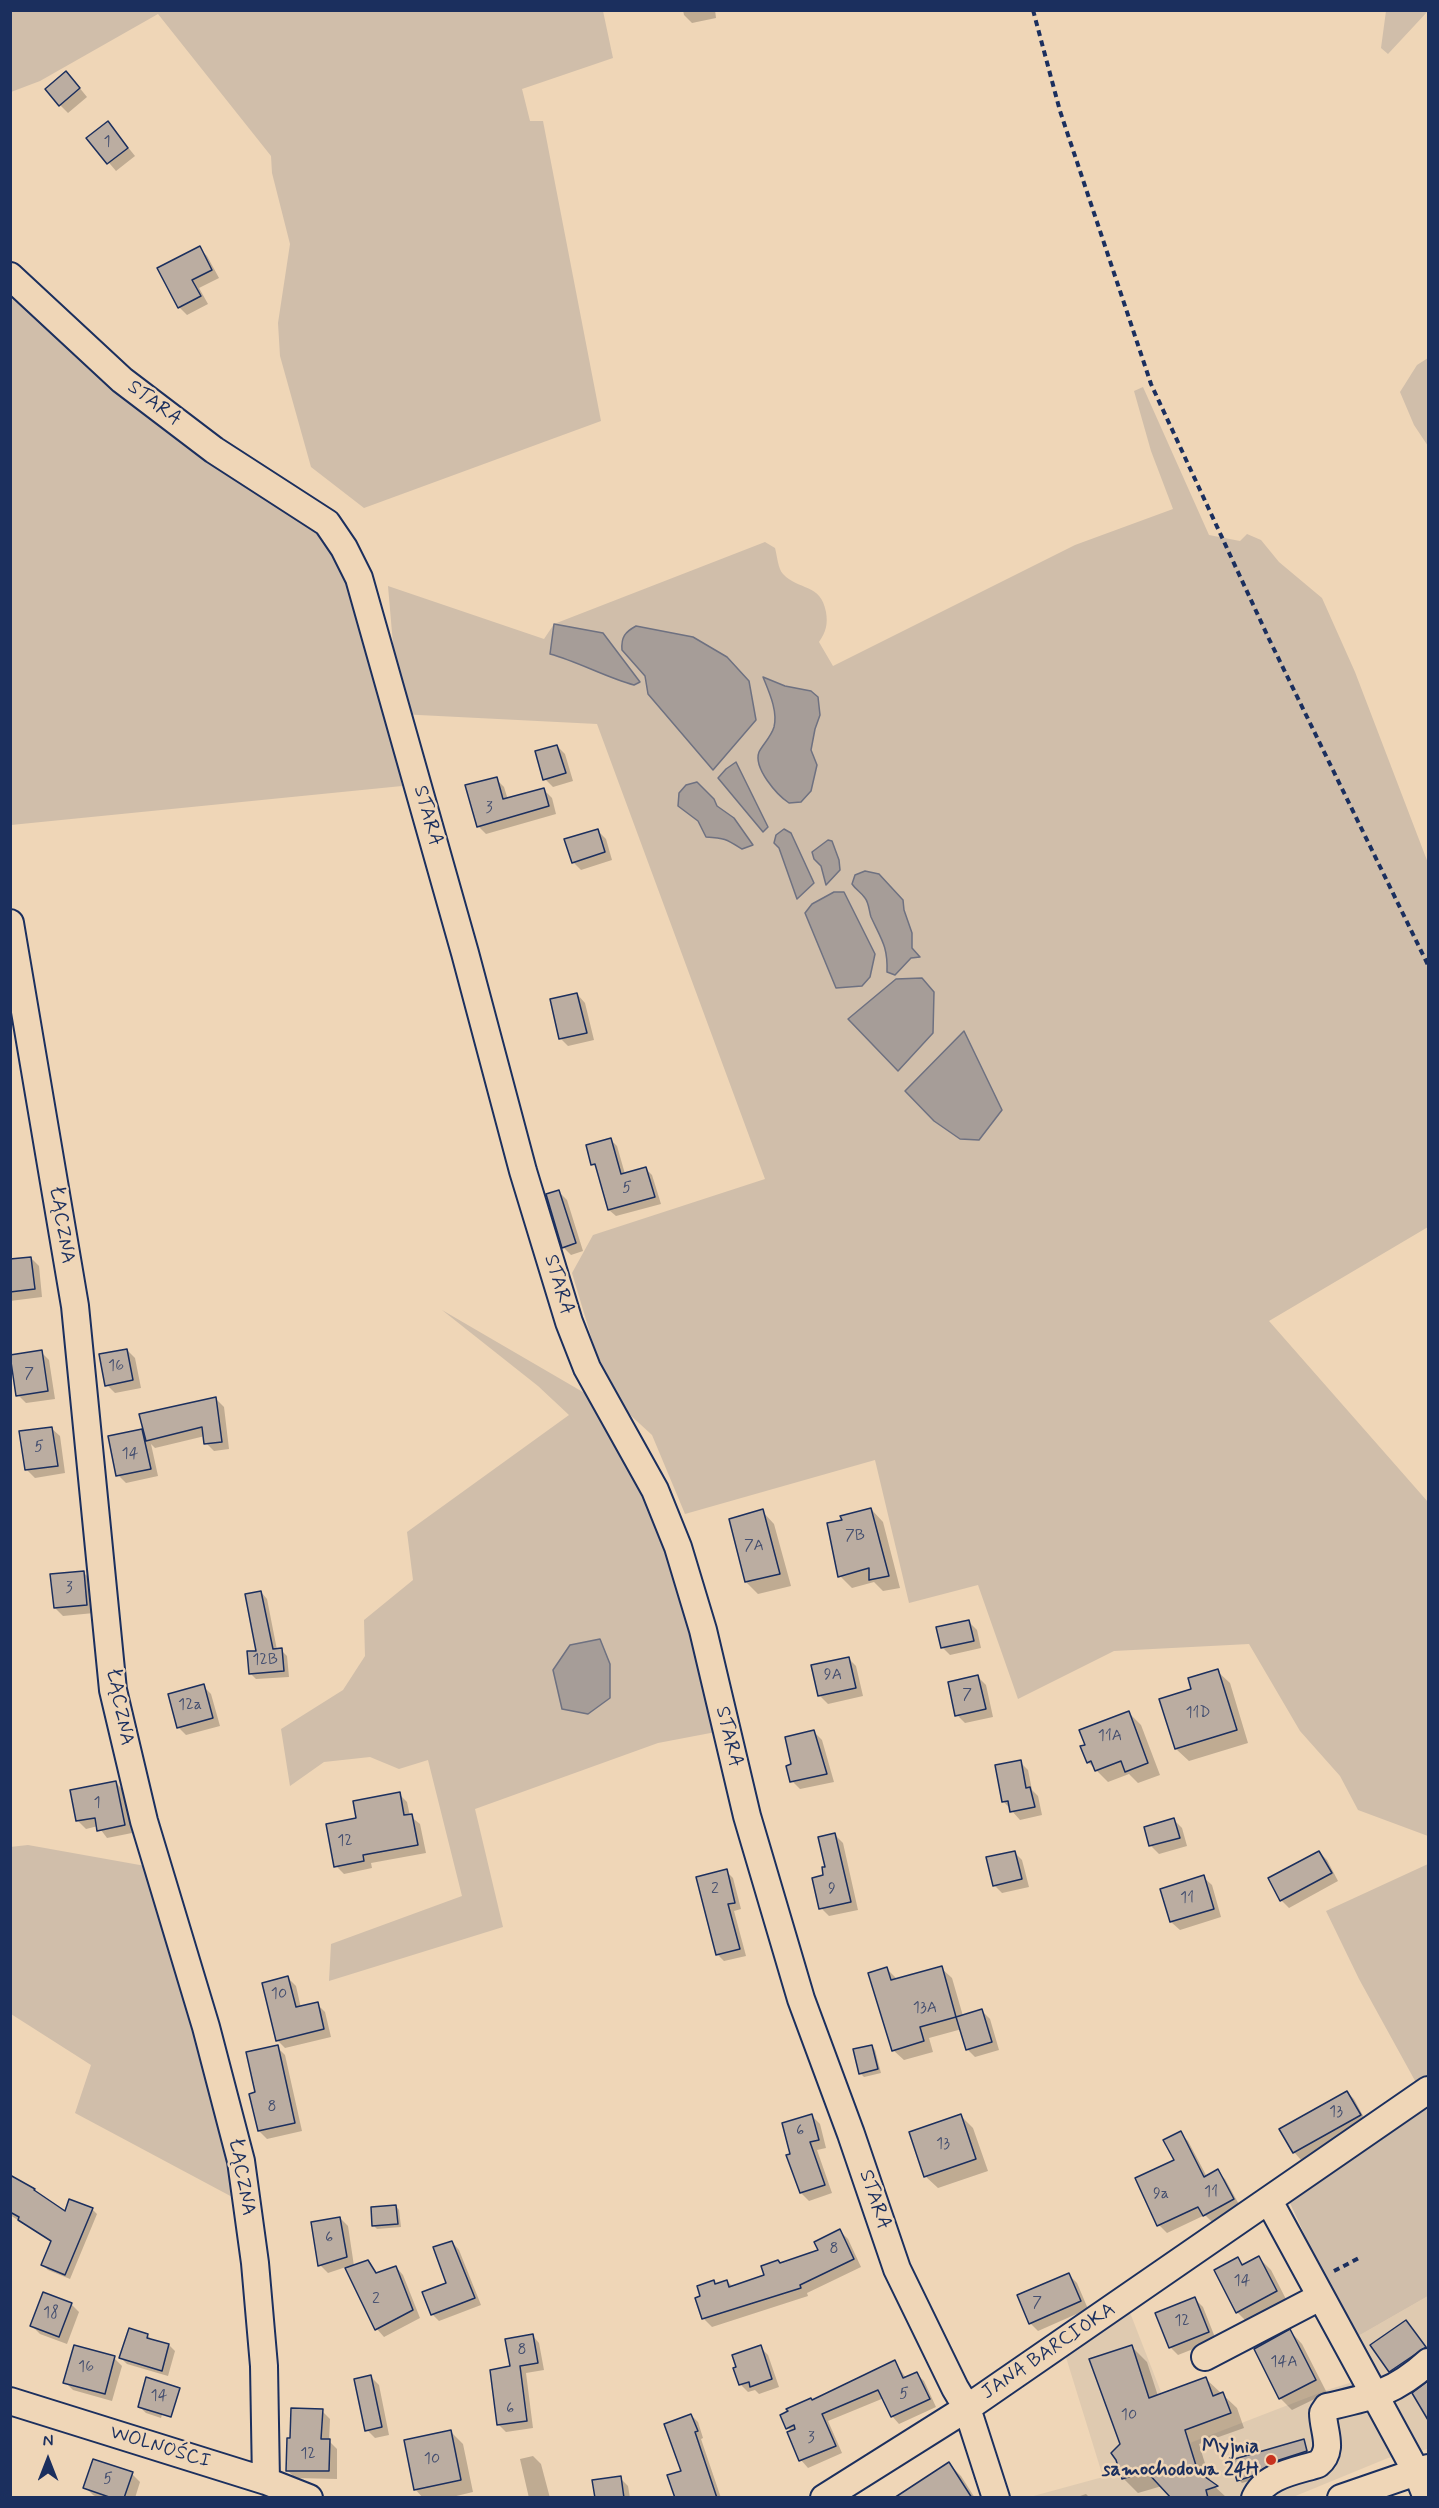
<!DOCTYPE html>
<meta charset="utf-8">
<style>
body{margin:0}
#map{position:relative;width:1439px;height:2508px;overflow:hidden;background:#efd6b7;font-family:Mynerve,sans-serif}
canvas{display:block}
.frame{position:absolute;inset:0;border:12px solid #1b2f5e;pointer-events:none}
.north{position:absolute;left:18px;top:2430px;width:60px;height:60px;-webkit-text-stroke:4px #efd6b7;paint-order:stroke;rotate:0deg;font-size:16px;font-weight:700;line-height:24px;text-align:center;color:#1b2f5e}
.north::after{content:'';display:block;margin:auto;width:21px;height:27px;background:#1b2f5e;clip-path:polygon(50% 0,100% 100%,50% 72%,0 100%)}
</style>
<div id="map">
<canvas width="1439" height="2508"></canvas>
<div class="frame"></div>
<div class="north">N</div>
</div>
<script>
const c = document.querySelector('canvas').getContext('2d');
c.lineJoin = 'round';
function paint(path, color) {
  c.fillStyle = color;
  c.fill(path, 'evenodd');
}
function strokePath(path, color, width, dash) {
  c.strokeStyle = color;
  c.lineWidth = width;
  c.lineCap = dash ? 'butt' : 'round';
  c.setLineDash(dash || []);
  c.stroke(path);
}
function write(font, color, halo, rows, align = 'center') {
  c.font = font + ' Mynerve,sans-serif';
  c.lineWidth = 5;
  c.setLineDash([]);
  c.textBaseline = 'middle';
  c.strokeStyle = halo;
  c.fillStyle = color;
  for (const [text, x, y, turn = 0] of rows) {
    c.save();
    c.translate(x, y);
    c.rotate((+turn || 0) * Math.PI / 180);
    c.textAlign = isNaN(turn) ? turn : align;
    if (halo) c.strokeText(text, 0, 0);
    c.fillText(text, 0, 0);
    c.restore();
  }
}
const built = new Path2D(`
 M1428 2296V2449L1388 2458 1293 2497 1026 2498 1103 2477 1065 2354 1129 2310 1182 2446 1327 2390 1372 2376 1353 2339Z`);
const green = new Path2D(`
 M11 10 603 11 613 58 522 89 530 121H543L601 421 364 508 311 467 280 356 278 323 290 244 272 173 271 156 158 14 40 81 11 92Z
 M1386 11H1428L1388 54 1381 48Z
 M10 296 99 375 318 532 365 600 402 786 11 825Z
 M1428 358V446L1414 425 1400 392 1417 365Z
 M1143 387 1209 535 1240 541 1247 534 1261 540 1279 562 1322 598 1355 672 1428 863V1227L1269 1321 1428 1502V1836L1358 1810 1340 1776 1300 1731 1249 1644 1114 1651 1018 1699 978 1585 909 1603 875 1460 685 1514 652 1435 628 1413 596 1353 572 1273 593 1235 765 1179 597 724 399 714 388 586 544 639 554 624 765 542 775 548C777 555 778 569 783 574 799 591 821 583 826 612 828 624 826 632 819 642L833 666 1075 545 1173 509 1151 451 1134 391Z
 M442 1310 588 1395 647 1490 721 1731 658 1743 475 1809 503 1927 329 1981 331 1944 462 1896 428 1760 399 1769 370 1757 324 1762 290 1786 281 1729 343 1690 365 1656 364 1620 413 1580 407 1532 569 1415 538 1386Z
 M28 1845 151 1867 229 2144 236 2199 75 2113 91 2065 11 2014 10 1847Z
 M1428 1864V2080L1419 2088 1359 1979 1326 1911Z
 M1428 2106V2296L1353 2339 1289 2201Z`);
const water = new Path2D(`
 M554 624 603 633 640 682 634 685C605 677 579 662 550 654Z
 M636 626 693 637 727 657 749 681 756 720 713 770 648 694 645 676 622 650C621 637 625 632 636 626Z
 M763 677 785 686 811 691 818 697 820 715 815 729 811 750 817 765 811 791 801 802 789 803C777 795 753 768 759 752 763 744 771 737 774 727 778 711 769 692 763 677Z
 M736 762 768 827 763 832 718 778 726 769Z
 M697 782 714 799 717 806 734 818 753 845 742 849C726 839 725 838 706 837L698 821 678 806 679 793 686 785Z
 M784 829 791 833 814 883 797 899 779 848 774 843 776 835Z
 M828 840 832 841 839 860 840 870 826 885 821 866 814 859 812 852Z
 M865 871 879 874 903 900 904 910 912 933V948L920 957 911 958 895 975 887 972C888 946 881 939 871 917 869 911 869 903 865 898 861 892 856 890 852 884L855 875Z
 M834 892H844L875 954 870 977 862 986 836 988 805 913 812 904Z
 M922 978 934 992 933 1033 898 1071 848 1019 896 979Z
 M964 1031 1002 1110 979 1140 960 1139 934 1121 905 1091Z
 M600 1639 610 1664V1698L588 1714 562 1709 553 1670 570 1645Z`);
const shadow = new Path2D(`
 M683 10H715L716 18 692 23 684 15Z
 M74 81 87 97 68 113 60 105Z
 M115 131 135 156 116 171 88 138Z
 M199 248 207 256 219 278 199 288 208 304 187 315 179 307Z
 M557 746 565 754 573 781 553 787 545 779Z
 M496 779 504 787 508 800 544 790 552 798 556 814 486 834 478 826Z
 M598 831 606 839 612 860 581 870 573 862Z
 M577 994 585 1003 594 1040 568 1046 560 1038Z
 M610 1139 617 1146 625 1174 645 1168 652 1175 661 1204 616 1216 609 1210 598 1169 593 1164Z
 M559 1192 567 1200 583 1251 571 1255 563 1247Z
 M31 1258 39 1266 42 1297 10 1301V1260Z
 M127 1350 135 1358 141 1388 115 1393 107 1385Z
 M41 1352 49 1360 55 1399 26 1403 18 1395Z
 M216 1399 224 1407 229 1449 214 1451 206 1443 205 1436 155 1448 151 1444 158 1476 126 1483 118 1475 142 1430 145 1434Z
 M51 1428 60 1436 65 1473 35 1478 26 1469Z
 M871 1509 883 1522 900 1588 883 1591 874 1582 852 1588 840 1576 844 1521Z
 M762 1511 774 1524 791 1586 758 1594 746 1582Z
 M83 1572 91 1580 94 1613 63 1616 55 1608Z
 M261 1592 267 1599 277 1650H281L287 1656 289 1677 256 1679 250 1673 258 1652Z
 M969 1622 977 1630 981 1648 950 1655 942 1647Z
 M848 1658 856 1666 863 1696 828 1704 820 1696Z
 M1217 1671 1230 1683 1248 1743 1189 1761 1176 1749 1161 1700 1193 1690Z
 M978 1677 986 1685 993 1717 965 1723 957 1715Z
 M203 1686 211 1694 220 1726 186 1735 178 1727Z
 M1129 1713 1141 1725 1160 1775 1138 1783 1129 1774 1108 1782 1088 1762Z
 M814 1732 822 1740 834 1782 800 1789 792 1781 793 1766Z
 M1020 1762 1028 1770 1032 1790 1038 1796 1042 1815 1020 1820 1004 1802Z
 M116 1783 124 1791 132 1833 107 1838 98 1826 86 1829 78 1821Z
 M399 1794 407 1802 410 1816 420 1824 426 1853 371 1863 372 1868 344 1874 336 1866 358 1819Z
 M1174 1820 1182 1828 1187 1846 1159 1854 1151 1846 1146 1828Z
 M835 1835 843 1843 858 1910 829 1916 821 1908 826 1868Z
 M1014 1852 1022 1860 1029 1887 1002 1893 994 1885Z
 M1319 1852 1327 1860 1338 1881 1289 1908 1281 1900Z
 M726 1871 733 1878 741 1909 734 1911 746 1956 724 1961 718 1955Z
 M1203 1877 1212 1885 1221 1917 1180 1930 1171 1922 1162 1890Z
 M941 1968 952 1978 963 2016 982 2011 990 2019 999 2050 975 2057 967 2049 962 2029 929 2038 933 2052 904 2060 893 2050 887 1969 898 1980Z
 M288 1978 296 1986 301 2008 317 2004 325 2012 331 2037 285 2048 277 2040Z
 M872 2046 875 2050 881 2073 864 2077 860 2073Z
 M277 2047 285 2055 302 2131 267 2139 259 2131 256 2093Z
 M1347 2092 1354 2099 1367 2123 1301 2160 1294 2152 1281 2129Z
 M812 2116 820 2124 826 2148 817 2150 832 2193 809 2201 801 2193 792 2155Z
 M961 2116 973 2128 988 2171 938 2188 925 2176Z
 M1180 2133 1188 2141 1207 2177 1217 2171 1225 2179 1241 2208 1213 2223 1205 2215 1167 2233 1159 2225 1176 2161Z
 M10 2178 66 2213 92 2209 97 2214 70 2279 48 2270 43 2265 52 2242 10 2215Z
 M396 2206 399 2210 401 2227 377 2229 373 2225Z
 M340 2218 348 2226 354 2266 368 2262 378 2274 396 2267 403 2275 420 2318 384 2337 377 2329 346 2267 328 2273 320 2265Z
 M840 2231 848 2239 861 2267 807 2293 808 2296 712 2327 704 2319 697 2299 702 2297 714 2282 716 2285 727 2281 733 2287 766 2276 781 2265 820 2251Z
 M452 2242 459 2250 481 2305 439 2321 432 2314 448 2284Z
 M1259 2258 1271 2270 1288 2303 1249 2324 1237 2312 1238 2259 1244 2265Z
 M1069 2275 1077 2283 1088 2309 1038 2331 1030 2323Z
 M1195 2299 1203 2307 1216 2340 1178 2355 1170 2347Z
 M71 2304 79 2312 67 2344 40 2334 32 2326Z
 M1406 2322 1428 2349V2359L1398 2379 1390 2371Z
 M1290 2331 1302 2344 1327 2393 1292 2410 1280 2398Z
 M532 2335 539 2343 544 2370 526 2373 533 2428 506 2432 499 2425 512 2367Z
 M148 2336 153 2341 169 2345 175 2351 168 2376 127 2364 121 2358Z
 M760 2347 768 2355 779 2387 759 2394 755 2390 748 2392 740 2384 738 2368Z
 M1132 2347 1147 2362 1158 2396 1206 2379 1237 2408 1244 2428 1199 2444 1211 2483 1227 2498H1172L1162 2486 1138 2493 1123 2478 1121 2444Z
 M114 2358 122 2366 112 2401 73 2390 65 2382Z
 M895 2362 906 2378 917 2374 924 2381 936 2407 899 2424 892 2416 884 2398 828 2421 842 2453 808 2468 801 2460 792 2432 788 2428 813 2401Z
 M371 2377 379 2385 389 2435 375 2438 367 2430Z
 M170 2391 161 2418 146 2413 139 2406Z
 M322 2411 330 2419 329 2441 337 2449V2479L295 2478 287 2470Z
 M691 2415 698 2422 703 2438 701 2439 721 2498H676L683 2472Z
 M451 2432 463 2444 473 2492 448 2498H423L415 2489Z
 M1303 2441 1310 2455 1256 2479 1242 2483 1239 2480Z
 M533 2456 541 2464 550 2498H529L520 2459Z
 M949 2464 961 2476 975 2498H897Z
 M132 2474 140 2482 135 2498H99L93 2495 85 2487Z
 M620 2478 628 2486 630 2498H596Z
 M1086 2494 1090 2498H1074Z`);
const building = new Path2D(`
 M66 71 80 88 59 106 45 89Z
 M108 121 128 148 107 164 86 138Z
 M200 246 212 270 192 280 201 296 178 308 157 268Z
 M557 745 566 773 543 780 535 751Z
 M497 777 503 799 544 788 549 806 477 827 465 785Z
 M598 829 605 852 572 863 564 839Z
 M577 993 587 1033 559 1039 550 999Z
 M611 1138 621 1174 646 1167 655 1197 608 1210 595 1164 591 1165 586 1145Z
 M559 1190 576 1243 562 1248 546 1194Z
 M31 1257 35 1289 10 1292V1259Z
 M127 1349 133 1380 105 1386 99 1354Z
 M42 1350 48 1391 16 1396 10 1355Z
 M216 1397 222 1442 204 1444 202 1427 146 1441 139 1414Z
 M52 1427 58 1466 25 1470 19 1431Z
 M142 1429 151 1469 116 1476 108 1436Z
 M871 1508 889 1576 869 1580V1568L838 1577 827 1523 842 1520 840 1516Z
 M763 1509 780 1574 745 1582 729 1519Z
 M84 1571 87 1605 54 1608 50 1574Z
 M261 1591 273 1649 282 1648 284 1671 249 1674 247 1651H256L245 1594Z
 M969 1620 974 1641 941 1648 936 1627Z
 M849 1657 856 1688 818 1696 811 1665Z
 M1218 1669 1237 1730 1175 1749 1159 1699 1191 1689 1188 1678Z
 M978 1675 986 1709 955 1716 948 1682Z
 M204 1684 213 1718 177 1728 168 1694Z
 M1129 1711 1148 1763 1125 1772 1121 1761 1095 1771 1091 1761 1087 1763 1080 1746 1085 1745 1079 1730Z
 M814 1730 827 1774 790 1782 786 1766 791 1764 785 1737Z
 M1021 1760 1026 1788 1030 1787 1035 1807 1010 1812 1008 1801 1002 1802 995 1765Z
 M116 1781 125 1825 97 1831 95 1818 76 1821 70 1790Z
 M400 1792 404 1815 412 1814 418 1845 363 1855 364 1861 334 1867 326 1824 356 1818 353 1801Z
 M1174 1818 1180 1838 1149 1846 1144 1827Z
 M835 1833 851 1902 819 1909 812 1878 823 1875 822 1867H825L818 1837Z
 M1015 1851 1022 1879 993 1886 986 1857Z
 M1319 1851 1332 1873 1280 1901 1268 1878Z
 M727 1869 735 1903 728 1904 740 1949 716 1955 696 1877Z
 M1204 1875 1214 1909 1170 1922 1160 1889Z
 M942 1966 956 2017 920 2027 924 2041 892 2051 868 1973 887 1967 891 1980Z
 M288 1976 296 2007 318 2002 324 2029 276 2041 262 1983Z
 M982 2009 992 2042 966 2050 956 2017Z
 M278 2045 295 2123 258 2131 249 2094 255 2092 246 2052Z
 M872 2045 878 2069 859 2074 853 2049Z
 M1347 2091 1361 2115 1293 2153 1279 2129Z
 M812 2114 819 2140 810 2142 825 2185 800 2193 786 2155 790 2154 782 2123Z
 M961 2114 976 2159 924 2177 909 2132Z
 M1181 2131 1204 2177 1218 2169 1234 2199 1203 2216 1198 2207 1157 2226 1135 2178 1174 2160 1163 2140Z
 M10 2175 35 2189 34 2190 65 2211 69 2199 93 2208 65 2275 41 2265 51 2241 18 2220 19 2217 10 2212Z
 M396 2205 398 2224 372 2226 371 2207Z
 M340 2217 347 2257 318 2266 311 2222Z
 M840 2229 854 2259 800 2285 801 2288 702 2319 695 2298 700 2296 697 2286 714 2280 715 2284 727 2280 729 2287 764 2275 761 2266 778 2260 780 2263 818 2250 814 2242Z
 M452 2241 475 2298 431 2315 422 2292 446 2283 433 2247Z
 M1259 2256 1277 2291 1236 2313 1214 2270 1238 2257 1242 2265Z
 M368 2260 376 2273 396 2266 413 2310 375 2330 345 2268Z
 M1069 2273 1081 2301 1029 2324 1017 2295Z
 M43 2292 72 2303 59 2337 30 2326Z
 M1195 2297 1209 2332 1169 2348 1155 2313Z
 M1406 2320 1426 2347 1389 2372 1370 2345Z
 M129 2328 148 2334 147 2338 169 2344 162 2371 119 2358Z
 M1290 2329 1316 2380 1279 2399 1254 2349Z
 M533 2334 538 2363 520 2366 527 2421 497 2425 490 2370 510 2366 505 2339Z
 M74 2345 115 2356 105 2394 63 2383Z
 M761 2345 772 2379 750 2387 749 2382 739 2385 733 2368 736 2367 732 2355Z
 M1132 2345 1149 2398 1206 2377 1213 2396 1223 2392 1231 2413 1185 2430 1198 2472 1218 2486 1206 2490 1208 2498H1171L1146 2471 1122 2479 1116 2460 1111 2453 1120 2444 1089 2359Z
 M895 2360 903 2378 917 2372 930 2399 891 2417 878 2390 822 2414 836 2446 799 2461 787 2432 795 2429 794 2425 786 2429 780 2415 788 2411 786 2409 811 2398 812 2400Z
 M371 2375 382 2427 365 2431 354 2379Z
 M146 2377 180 2388 171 2417 138 2407Z
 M1428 2381V2420L1412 2393Z
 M291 2408 323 2409 321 2439H330L329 2471H286L287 2438H290Z
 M691 2414 698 2431 695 2432 717 2498H675L667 2475 681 2471 664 2424Z
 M451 2430 461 2480 414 2490 404 2440Z
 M1304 2439 1307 2451 1276 2461 1252 2476 1237 2481 1231 2460Z
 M93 2459 133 2472 124 2498H112L83 2488Z
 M949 2462 972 2498H894Z
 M621 2476 624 2498H595L592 2480Z`);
const path = new Path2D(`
 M1033 10 1060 111 1151 384 1269 639 1428 965
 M1334 2271 1361 2257`);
const minor = new Path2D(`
 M10 276 122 380 214 450 327 523 344 548 359 578 465 953 523 1171 569 1322 587 1368 655 1490 678 1547 703 1630 747 1816 801 1999 851 2134 897 2269 955 2388 967 2408 996 2498
 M10 923 75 1306 113 1690 144 1821 206 2027 241 2161 255 2263 264 2366 266 2481
 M1269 2201 1417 2473 1427 2498
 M1205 2357 1320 2297
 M10 2401 266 2481 309 2498
 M824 2498 967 2408 1428 2090
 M1255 2498C1265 2475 1296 2471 1318 2464 1335 2450 1323 2431 1323 2413L1327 2407C1371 2397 1394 2393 1428 2362
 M1341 2498 1428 2468`);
const markers = [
 [1271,2460,6,"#c8321e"]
];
const numberNames = [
 ["1",107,143],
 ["3",489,809],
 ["5",627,1189],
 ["16",116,1367],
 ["7",29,1375],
 ["5",39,1448],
 ["14",130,1455],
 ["7B",855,1537],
 ["7A",754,1547],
 ["3",69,1589],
 ["12B",265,1661],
 ["9A",833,1676],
 ["7",967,1696],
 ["12a",190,1706],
 ["11D",1198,1714],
 ["11A",1110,1737],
 ["1",97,1804],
 ["12",345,1842],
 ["2",715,1890],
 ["9",832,1890],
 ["11",1187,1899],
 ["10",279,1995],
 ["13A",925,2009],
 ["8",272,2108],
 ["13",1336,2113],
 ["6",800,2132],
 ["13",943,2145],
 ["11",1211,2193],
 ["9a",1161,2195],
 ["6",329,2239],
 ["8",834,2250],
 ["14",1242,2282],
 ["2",376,2300],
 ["7",1037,2304],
 ["18",51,2314],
 ["12",1182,2322],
 ["8",522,2351],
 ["14A",1284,2363],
 ["16",86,2368],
 ["5",904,2395],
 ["14",159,2397],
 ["6",510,2410],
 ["10",1129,2416],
 ["3",811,2439],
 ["12",308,2455],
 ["10",432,2460],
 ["5",108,2480]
];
const streetNames = [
 ["STARA",154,404,37],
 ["STARA",427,816,74],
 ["ŁĄCZNA",61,1225,81],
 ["STARA",558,1285,73],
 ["ŁĄCZNA",119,1707,79],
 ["STARA",728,1737,76],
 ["ŁĄCZNA",241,2177,80],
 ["STARA",874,2200,71],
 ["JANA BARCIOKA",1049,2352,-34],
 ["WOLNOŚCI",160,2448,17]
];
const poiNames = [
 ["Myjnia",1259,2448],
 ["samochodowa 24H",1259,2471]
];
paint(built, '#dfcab0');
paint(green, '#d0beaa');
paint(water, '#a69d98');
strokePath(water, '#6e7181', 1.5);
paint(shadow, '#0003');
paint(building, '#bbada1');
strokePath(building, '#1b2f5e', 1.5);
strokePath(minor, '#1b2f5e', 30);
strokePath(path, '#1b2f5e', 4, [6, 4.5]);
strokePath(minor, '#efd6b7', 26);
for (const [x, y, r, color] of markers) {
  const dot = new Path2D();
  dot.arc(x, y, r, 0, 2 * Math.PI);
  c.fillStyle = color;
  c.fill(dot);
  strokePath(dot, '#efd6b7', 2);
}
write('16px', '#434e6f', null, numberNames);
write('20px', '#1b2f5e', '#efd6b7', streetNames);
write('bold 20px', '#1b2f5e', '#efd6b7', poiNames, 'right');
</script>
